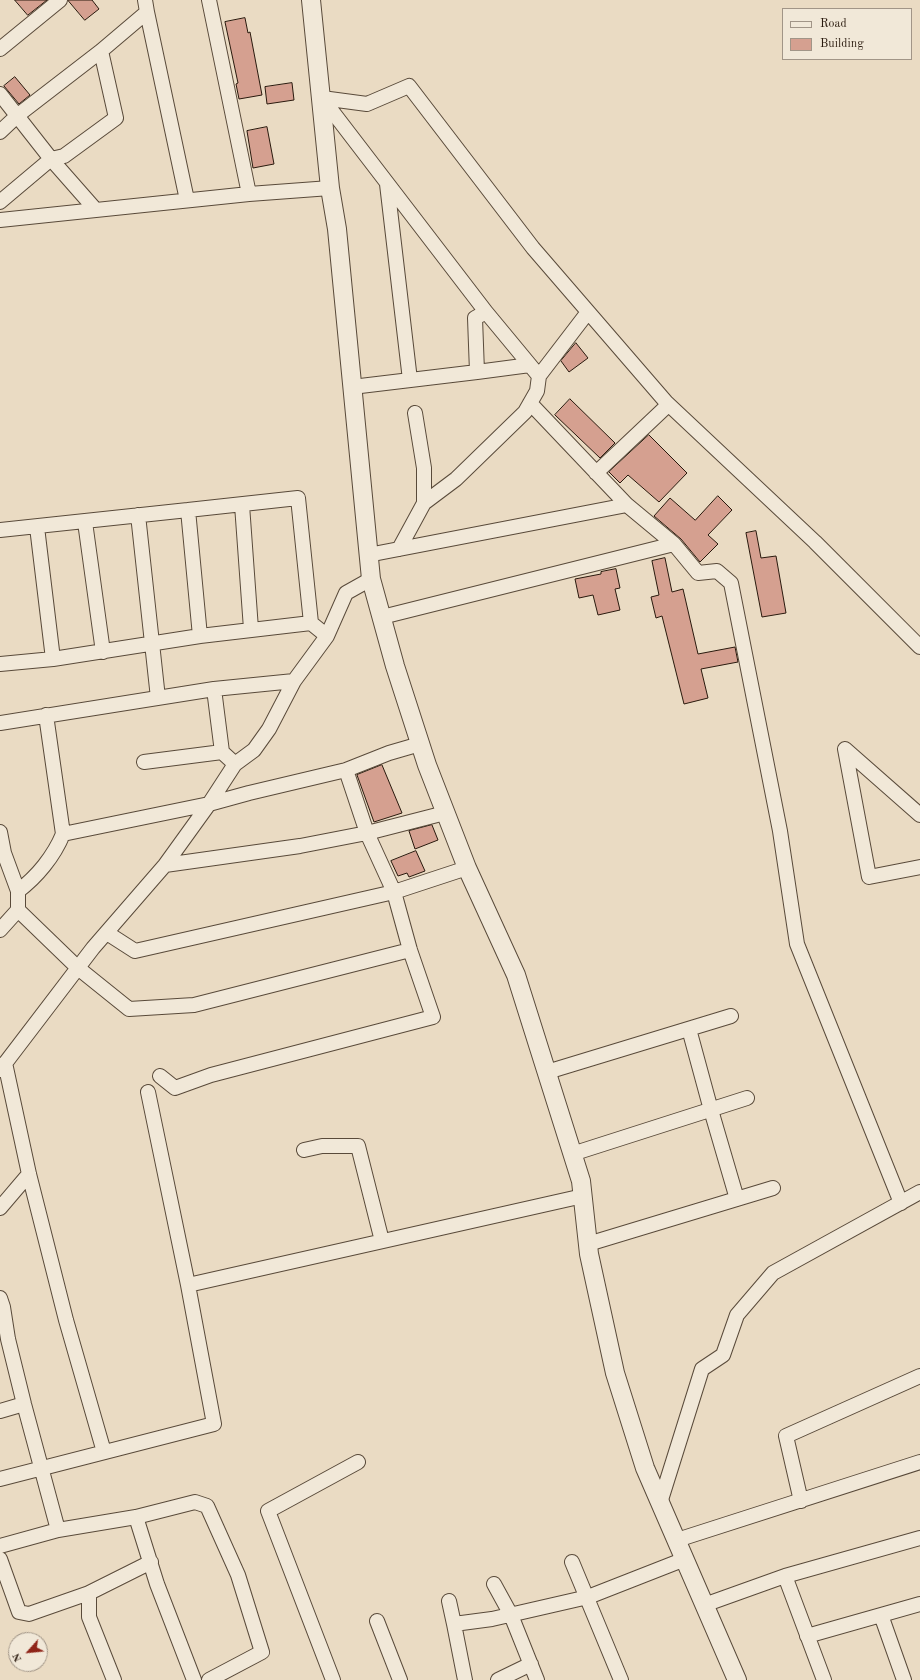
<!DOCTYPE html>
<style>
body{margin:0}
#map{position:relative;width:920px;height:1680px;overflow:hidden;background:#eadbc3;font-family:"Old Standard TT",serif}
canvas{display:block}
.legend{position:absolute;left:782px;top:8px;width:130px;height:52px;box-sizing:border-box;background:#f1e8d8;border:1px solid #a19587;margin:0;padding:5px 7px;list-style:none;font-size:12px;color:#29190d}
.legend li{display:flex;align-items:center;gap:8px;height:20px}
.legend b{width:20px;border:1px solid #a19587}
.north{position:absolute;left:8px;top:1632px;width:40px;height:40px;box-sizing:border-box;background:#f1e8d8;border:1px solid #a19587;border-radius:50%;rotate:243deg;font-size:11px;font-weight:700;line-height:16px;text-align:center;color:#29190d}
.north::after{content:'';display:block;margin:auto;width:14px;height:18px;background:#8f2418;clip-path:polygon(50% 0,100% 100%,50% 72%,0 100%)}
</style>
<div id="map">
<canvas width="920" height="1680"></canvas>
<ul class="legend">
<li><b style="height:5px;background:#f1e8d8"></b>Road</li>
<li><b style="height:11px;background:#d5a090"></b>Building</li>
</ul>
<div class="north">N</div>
</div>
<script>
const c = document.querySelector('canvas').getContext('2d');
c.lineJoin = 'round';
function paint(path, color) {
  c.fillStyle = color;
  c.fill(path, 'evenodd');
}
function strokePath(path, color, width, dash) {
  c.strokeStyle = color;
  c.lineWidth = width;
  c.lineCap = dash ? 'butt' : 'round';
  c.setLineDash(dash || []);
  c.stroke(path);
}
const building = new Path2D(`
 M15 0H47L28 15Z
 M68 0H92L99 9 85 20Z
 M245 18 248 33 250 32 262 95 239 99 236 84 238 83 225 22Z
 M15 77 30 95 19 104 4 86Z
 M292 83 294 100 267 104 265 87Z
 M267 127 274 164 253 168 247 131Z
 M576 343 588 358 569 372 561 361Z
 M570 399 615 443 600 458 555 415Z
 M649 435 687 473 659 502 628 475 620 483 609 472Z
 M718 496 732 510 708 535 718 544 700 562 681 539 654 516 670 498 695 520Z
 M756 531 761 558 776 556 786 613 762 617 746 533Z
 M665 558 672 592 683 589 698 654 735 647 738 662 701 669 708 698 684 704 662 616 656 618 651 597 659 595 652 561Z
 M616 569 620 588 615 589 620 610 598 615 593 595 579 598 575 579 601 574V572Z
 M382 765 402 813 374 822 357 775Z
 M432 825 438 840 415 849 409 831Z
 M416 851 425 871 409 877 407 873 398 876 391 861Z`);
const minor = new Path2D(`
 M209 0 249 194
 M147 12 187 200
 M0 49 60 0
 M0 94 51 159 95 209
 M322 98 367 104 409 86 533 248 666 402 815 542 920 647
 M322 98 486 312 475 318 477 372 352 387
 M0 132 18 115 101 51 147 12 145 0
 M387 184 410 380
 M0 202 51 159 64 156 116 118 101 51
 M0 220 249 194 330 188
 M477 372 530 365
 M539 376 588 312
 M530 403 627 505
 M415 413 424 468V503
 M596 473 668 405
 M242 505 251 629
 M188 510 298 498 311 623
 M138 515 158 698
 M85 522 103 652
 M37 527 53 659
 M0 530 188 510 200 636
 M674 544 698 573 717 571 731 583 780 831 797 944 901 1203
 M399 549 424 503 456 479 525 412 537 391 539 376 486 312
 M368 555 627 505 674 544 382 617
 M0 664 53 659 200 636 311 623 327 636
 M214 689 222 752 235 764
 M0 723 214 689 294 681
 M144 762 222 752
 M920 815 845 749 869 877 920 867
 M0 832 4 853 18 891V910L78 968 129 1009 194 1005 410 950
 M63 834 209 804 235 764 254 750 269 729 294 681 327 636 346 593 371 579
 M165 865 300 846 367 833 445 813
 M18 891C37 877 54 856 63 834L46 715
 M0 930 18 910
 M107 933 135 951 394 892 467 868
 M689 1029 711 1110 737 1199
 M5 1063 29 1174 66 1320 104 1452
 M0 1070 93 948 165 865 209 804 249 793 346 770 389 753 420 744
 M547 1072 731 1016
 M160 1076 175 1088 211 1075 433 1017 410 950 394 892 367 833 346 770
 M304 1150 322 1146H358L382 1241
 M572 1154 747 1098
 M0 1208 29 1174
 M588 1244 773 1188
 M188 1285 583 1196
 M0 1298 3 1307 8 1339 24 1404 58 1530
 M0 1411 24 1404
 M0 1479 214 1424 188 1285 148 1092
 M801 1501 786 1436 920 1376
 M660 1503 702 1369 723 1355 737 1315 773 1273 920 1192
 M136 1517 157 1584 194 1680
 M677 1540 920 1462
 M0 1546 58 1530 136 1517 195 1502 207 1506 238 1575 262 1652 209 1680
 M0 1559 19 1612 29 1614 89 1593
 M572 1562 621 1680
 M785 1576 920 1538
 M494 1584 511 1615 537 1680
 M449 1601 454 1624
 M704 1605 785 1576 824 1680
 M881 1615 904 1680
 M377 1621 400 1680
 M807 1636 920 1604
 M114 1680 89 1617V1593L151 1562
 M333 1680 268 1511 358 1462
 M465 1680 454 1624 492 1619 588 1597 685 1559
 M498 1680 531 1664`);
const tertiary = new Path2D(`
 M311 0 330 188 337 229 371 579 395 666 427 765 467 868 516 975 581 1181 589 1254 615 1373 645 1468 737 1680`);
paint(building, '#d5a090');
strokePath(building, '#29190d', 1);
strokePath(minor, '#594a3a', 16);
strokePath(tertiary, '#594a3a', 20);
strokePath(minor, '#f1e8d8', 14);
strokePath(tertiary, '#f1e8d8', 18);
</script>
